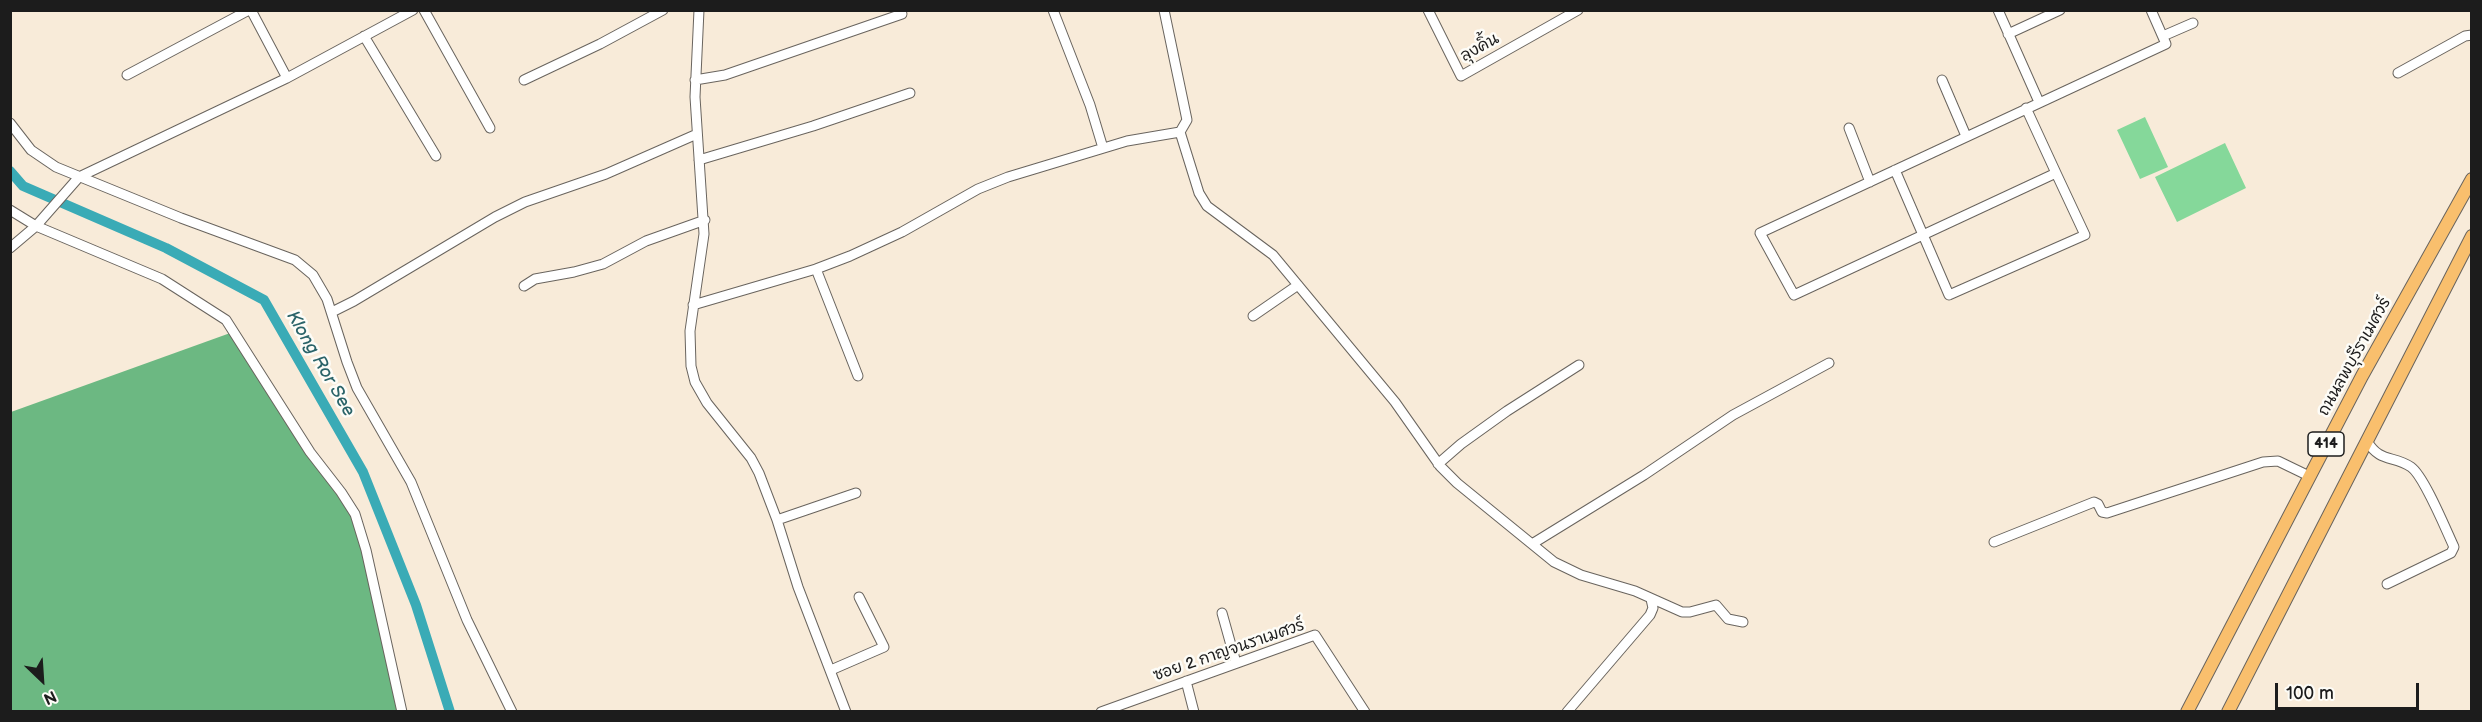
<!DOCTYPE html>
<meta charset="utf-8">
<style>
body{margin:0}
#map{position:relative;width:2482px;height:722px;overflow:hidden;background:#f8ebd9;font-family:"Balsamiq Sans",sans-serif}
canvas{display:block}
.frame{position:absolute;inset:0;border:12px solid #1c1c1c;pointer-events:none}
.north{position:absolute;left:12px;top:650px;width:60px;height:60px;-webkit-text-stroke:4px #fdfcf7;paint-order:stroke;rotate:155deg;font-size:16px;font-weight:700;line-height:24px;text-align:center;color:#1c1c1c}
.north::after{content:'';display:block;margin:auto;width:21px;height:27px;background:#1c1c1c;clip-path:polygon(50% 0,100% 100%,50% 72%,0 100%)}
.scale{position:absolute;left:2275px;top:683px;width:144px;height:27px;box-sizing:border-box;border:3px solid #1c1c1c;border-top:0;padding-left:8px;font-size:18px;line-height:21px;white-space:nowrap;color:#1c1c1c;-webkit-text-stroke:4px #fdfcf7;paint-order:stroke}
</style>
<div id="map">
<canvas width="2482" height="722"></canvas>
<div class="frame"></div>
<div class="north">N</div>
<div class="scale">100 m</div>
</div>
<script>
const c = document.querySelector('canvas').getContext('2d');
c.lineJoin = 'round';
function paint(path, color) {
  c.fillStyle = color;
  c.fill(path, 'evenodd');
}
function strokePath(path, color, width, dash) {
  c.strokeStyle = color;
  c.lineWidth = width;
  c.lineCap = dash ? 'butt' : 'round';
  c.setLineDash(dash || []);
  c.stroke(path);
}
function write(font, color, halo, rows, align = 'center') {
  c.font = font + ' "Balsamiq Sans","Playpen Sans Thai",sans-serif';
  c.lineWidth = 5;
  c.setLineDash([]);
  c.textBaseline = 'middle';
  c.strokeStyle = halo;
  c.fillStyle = color;
  for (const [text, x, y, turn = 0] of rows) {
    c.save();
    c.translate(x, y);
    c.rotate((+turn || 0) * Math.PI / 180);
    c.textAlign = isNaN(turn) ? turn : align;
    if (halo) c.strokeText(text, 0, 0);
    c.fillText(text, 0, 0);
    c.restore();
  }
}
const green = new Path2D(`
 M2145 117 2168 167 2140 179 2117 130Z
 M2225 143 2246 188 2177 222 2155 177Z`);
const forest = new Path2D(`
 M233 332 362 532 406 711 11 712V412Z`);
const canal = new Path2D(`
 M10 171 23 186 166 248 264 300 363 472 416 605 450 712`);
const minor = new Path2D(`
 M251 10 287 78
 M424 10 490 128
 M699 10 695 97 704 234 690 331 691 366 695 382 707 403 751 458 759 473 777 520 798 587 846 712
 M1053 10 1090 105 1103 148
 M1164 10 1187 120 1180 132
 M1428 10 1461 76 1578 10
 M1998 10 2039 102
 M2008 34 2060 10
 M364 36 436 156
 M2163 36 2193 23
 M2398 73 2465 36 2472 35
 M127 75 249 10
 M524 80 600 44 663 10
 M695 80 725 75 902 14
 M1942 80 1966 136
 M2026 108 2056 173 1794 295 1760 233 2166 44 2151 10
 M10 123 31 150 56 167 181 218 295 260 313 275 327 299 347 362 357 388 411 482 467 620 512 712
 M1849 128 1870 182
 M699 160 813 126 910 93
 M1895 170 1949 295 2085 235 2056 173
 M10 210 36 226 162 279 226 320 310 452 341 492 355 514 366 550 402 712
 M10 248 36 226 79 177 287 78 413 10
 M816 269 858 376
 M524 286 535 279 574 272 603 264 646 241 705 220
 M693 305 816 269 850 256 902 232 978 189 1008 177 1127 141 1180 132 1199 193 1207 206 1273 255 1395 402 1440 466 1457 483 1554 562 1581 575 1635 591 1682 612H1690L1716 605 1728 619 1743 622
 M332 312 354 301 495 217 525 202 606 174 697 134
 M1253 316 1298 285
 M2367 441C2380 463 2393 455 2411 467 2424 476 2446 530 2454 547L2451 553 2387 584
 M1438 464 1461 444 1507 411 1579 365
 M777 520 856 493
 M1994 542 2094 502 2098 504 2102 512 2107 513 2263 462 2278 461 2309 476
 M1532 544 1644 475 1733 415 1829 363
 M1222 613 1236 663
 M831 670 884 647 859 597
 M1186 681 1194 712
 M1101 712 1315 635 1365 712
 M1567 712 1650 615 1653 608 1651 599`);
const major = new Path2D(`
 M2187 712 2362 376 2472 179
 M2228 712 2472 236`);
const shields = [
 [2326,444,36]
];
const shieldNames = [
 ["414",2326,444]
];
const streetNames = [
 ["ลุงคิ้น",1480,48,-29],
 ["ถนนลพบุรีราเมศวร์",2355,357,-61],
 ["ซอย 2 กาญจนราเมศวร์",1229,651,-19]
];
const waterNames = [
 ["Klong Ror See",320,364,60]
];
paint(green, '#85d89a');
paint(forest, '#6cb882');
strokePath(canal, '#3aabb6', 10);
strokePath(minor, '#69645e', 11);
strokePath(major, '#69645e', 14);
strokePath(minor, '#fff', 9);
strokePath(major, '#f9bf6d', 12);
for (const [x, y, w] of shields) {
  const box = new Path2D();
  box.roundRect(x - w / 2, y - 12, w, 24, 4.5);
  c.fillStyle = '#fdfcf7';
  c.fill(box);
  strokePath(box, '#1c1c1c', 1.5);
}
write('bold 15px', '#1c1c1c', null, shieldNames);
write('16px', '#1c1c1c', '#fdfcf7', streetNames);
write('italic 18px', '#2b6469', '#fdfcf7', waterNames);
</script>
